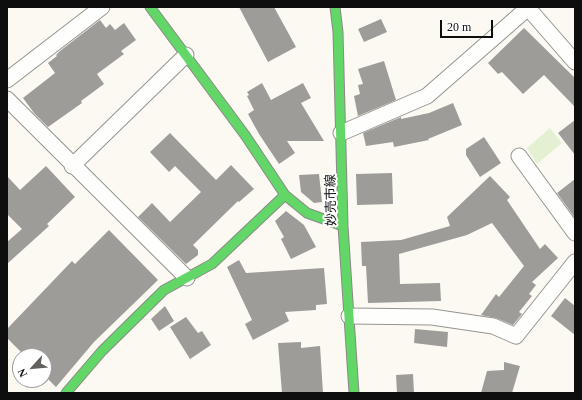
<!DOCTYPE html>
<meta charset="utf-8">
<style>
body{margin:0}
#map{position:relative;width:582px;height:400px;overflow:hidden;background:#fbf9f2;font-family:Georgia,serif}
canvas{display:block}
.frame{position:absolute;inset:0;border:8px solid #0e0e0e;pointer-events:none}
.north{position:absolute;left:12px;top:348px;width:40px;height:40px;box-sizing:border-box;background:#fff;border:1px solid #9f9f9f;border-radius:50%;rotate:243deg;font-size:11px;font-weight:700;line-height:16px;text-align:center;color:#0e0e0e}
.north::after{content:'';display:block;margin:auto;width:14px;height:18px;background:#61605e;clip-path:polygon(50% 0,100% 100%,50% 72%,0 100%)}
.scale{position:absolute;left:440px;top:20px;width:53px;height:18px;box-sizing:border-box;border:2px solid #0e0e0e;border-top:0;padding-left:5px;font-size:12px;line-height:14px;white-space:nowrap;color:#0e0e0e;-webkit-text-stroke:3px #fff;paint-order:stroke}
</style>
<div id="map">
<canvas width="582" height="400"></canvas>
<div class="frame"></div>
<div class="north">N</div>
<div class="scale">20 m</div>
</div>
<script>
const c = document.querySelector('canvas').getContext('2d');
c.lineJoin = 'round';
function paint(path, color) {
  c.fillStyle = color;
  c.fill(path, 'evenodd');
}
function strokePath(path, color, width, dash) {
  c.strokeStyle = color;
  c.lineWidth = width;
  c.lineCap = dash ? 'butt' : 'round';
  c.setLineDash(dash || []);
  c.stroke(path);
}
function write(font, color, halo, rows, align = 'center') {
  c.font = font + ' Georgia,"Noto Sans JP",serif';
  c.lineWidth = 4;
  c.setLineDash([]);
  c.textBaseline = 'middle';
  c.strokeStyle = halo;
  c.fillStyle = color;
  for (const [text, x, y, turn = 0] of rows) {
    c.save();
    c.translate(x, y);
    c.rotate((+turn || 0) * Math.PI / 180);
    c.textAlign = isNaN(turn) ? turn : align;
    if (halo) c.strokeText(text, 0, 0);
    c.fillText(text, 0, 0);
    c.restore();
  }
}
const green = new Path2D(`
 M550 128 562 143 537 164 527 148Z`);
const building = new Path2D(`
 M239 7H274L296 47 268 62Z
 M381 19 387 32 364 42 358 29Z
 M100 20 106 28 110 24 115 30 124 23 136 40 121 51 124 54 97 74 104 84 81 101 82 103 48 127 34 113 23 98 55 73 48 63 57 56 56 55 60 51Z
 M524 28 575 78V107L544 75 523 94 502 72 498 74 488 63Z
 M384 61 396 100 358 116 354 96 360 94 358 85 363 84 358 69Z
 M262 83 271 100 303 83 311 98 301 103 324 141H287L295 153 279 164 259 134 248 114 254 110 247 96 249 95 247 92Z
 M453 103 462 125 428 139 429 140 394 147 393 142 366 146 363 133 401 117V119L429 113Z
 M575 120V155L558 133Z
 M170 133 216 180 231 165 254 189 239 202 238 201 193 245 198 250V255L186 264 138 217 152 203 170 222 201 192 175 166 169 172 150 152Z
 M484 137 501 163 480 177 466 155V149Z
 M46 166 75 197 47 224 49 226 7 264V242L22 229 7 214V176L20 190Z
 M392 173 393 204 357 205 356 174Z
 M319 174 322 202 314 203 301 192 299 175Z
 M490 176 510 197 507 200 540 249 545 244 558 258 532 282 536 285 529 294 532 296 519 312 522 314 513 325 496 318 481 315 496 294 499 297 524 266 492 223 467 235 399 254 400 284 440 283 441 301 368 303 366 266H362L361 242 401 240 450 226 447 217Z
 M575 179V218L557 193Z
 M286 211 304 225 316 247 291 259 281 239 284 237 275 221Z
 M109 230 158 280 94 342 56 387 44 375V356H25L7 338V329L72 261 75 264Z
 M239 260 246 273 324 268 327 304 316 305V310L285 312 289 321 253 340 245 324 252 320 227 267Z
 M565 298 575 306V335L551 316Z
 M165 306 174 321 159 331 151 319Z
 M186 317 198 333 202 331 211 345 190 359 170 327Z
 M415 329 448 332 447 347 414 343Z
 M301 342V348L320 346 323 393H282L278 343Z
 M504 362 520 366 512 393H504V391V393H481L487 371 504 370Z
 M413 374 414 393H397L396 375Z`);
const street = new Path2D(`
 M528 8 575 62
 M7 80 102 7
 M7 99 187 278
 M341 133 427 96 529 7
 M519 156 575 233
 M72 166 186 55
 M349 316 432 317 493 326 516 336 575 262`);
const fast = new Path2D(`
 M150 7 245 135 285 195 307 213 343 226
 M335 7 338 32 343 226 354 393
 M66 393 102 351 164 290 212 264 285 195`);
const streetNames = [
 ["妙売市線",330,200,-91]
];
paint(green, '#e4f0d2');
paint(building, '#9e9c98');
strokePath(street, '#959491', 17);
strokePath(fast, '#8b8a87', 11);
strokePath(street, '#fefefd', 15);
strokePath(fast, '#63d668', 9);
write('13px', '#0e0e0e', '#fff', streetNames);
</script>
